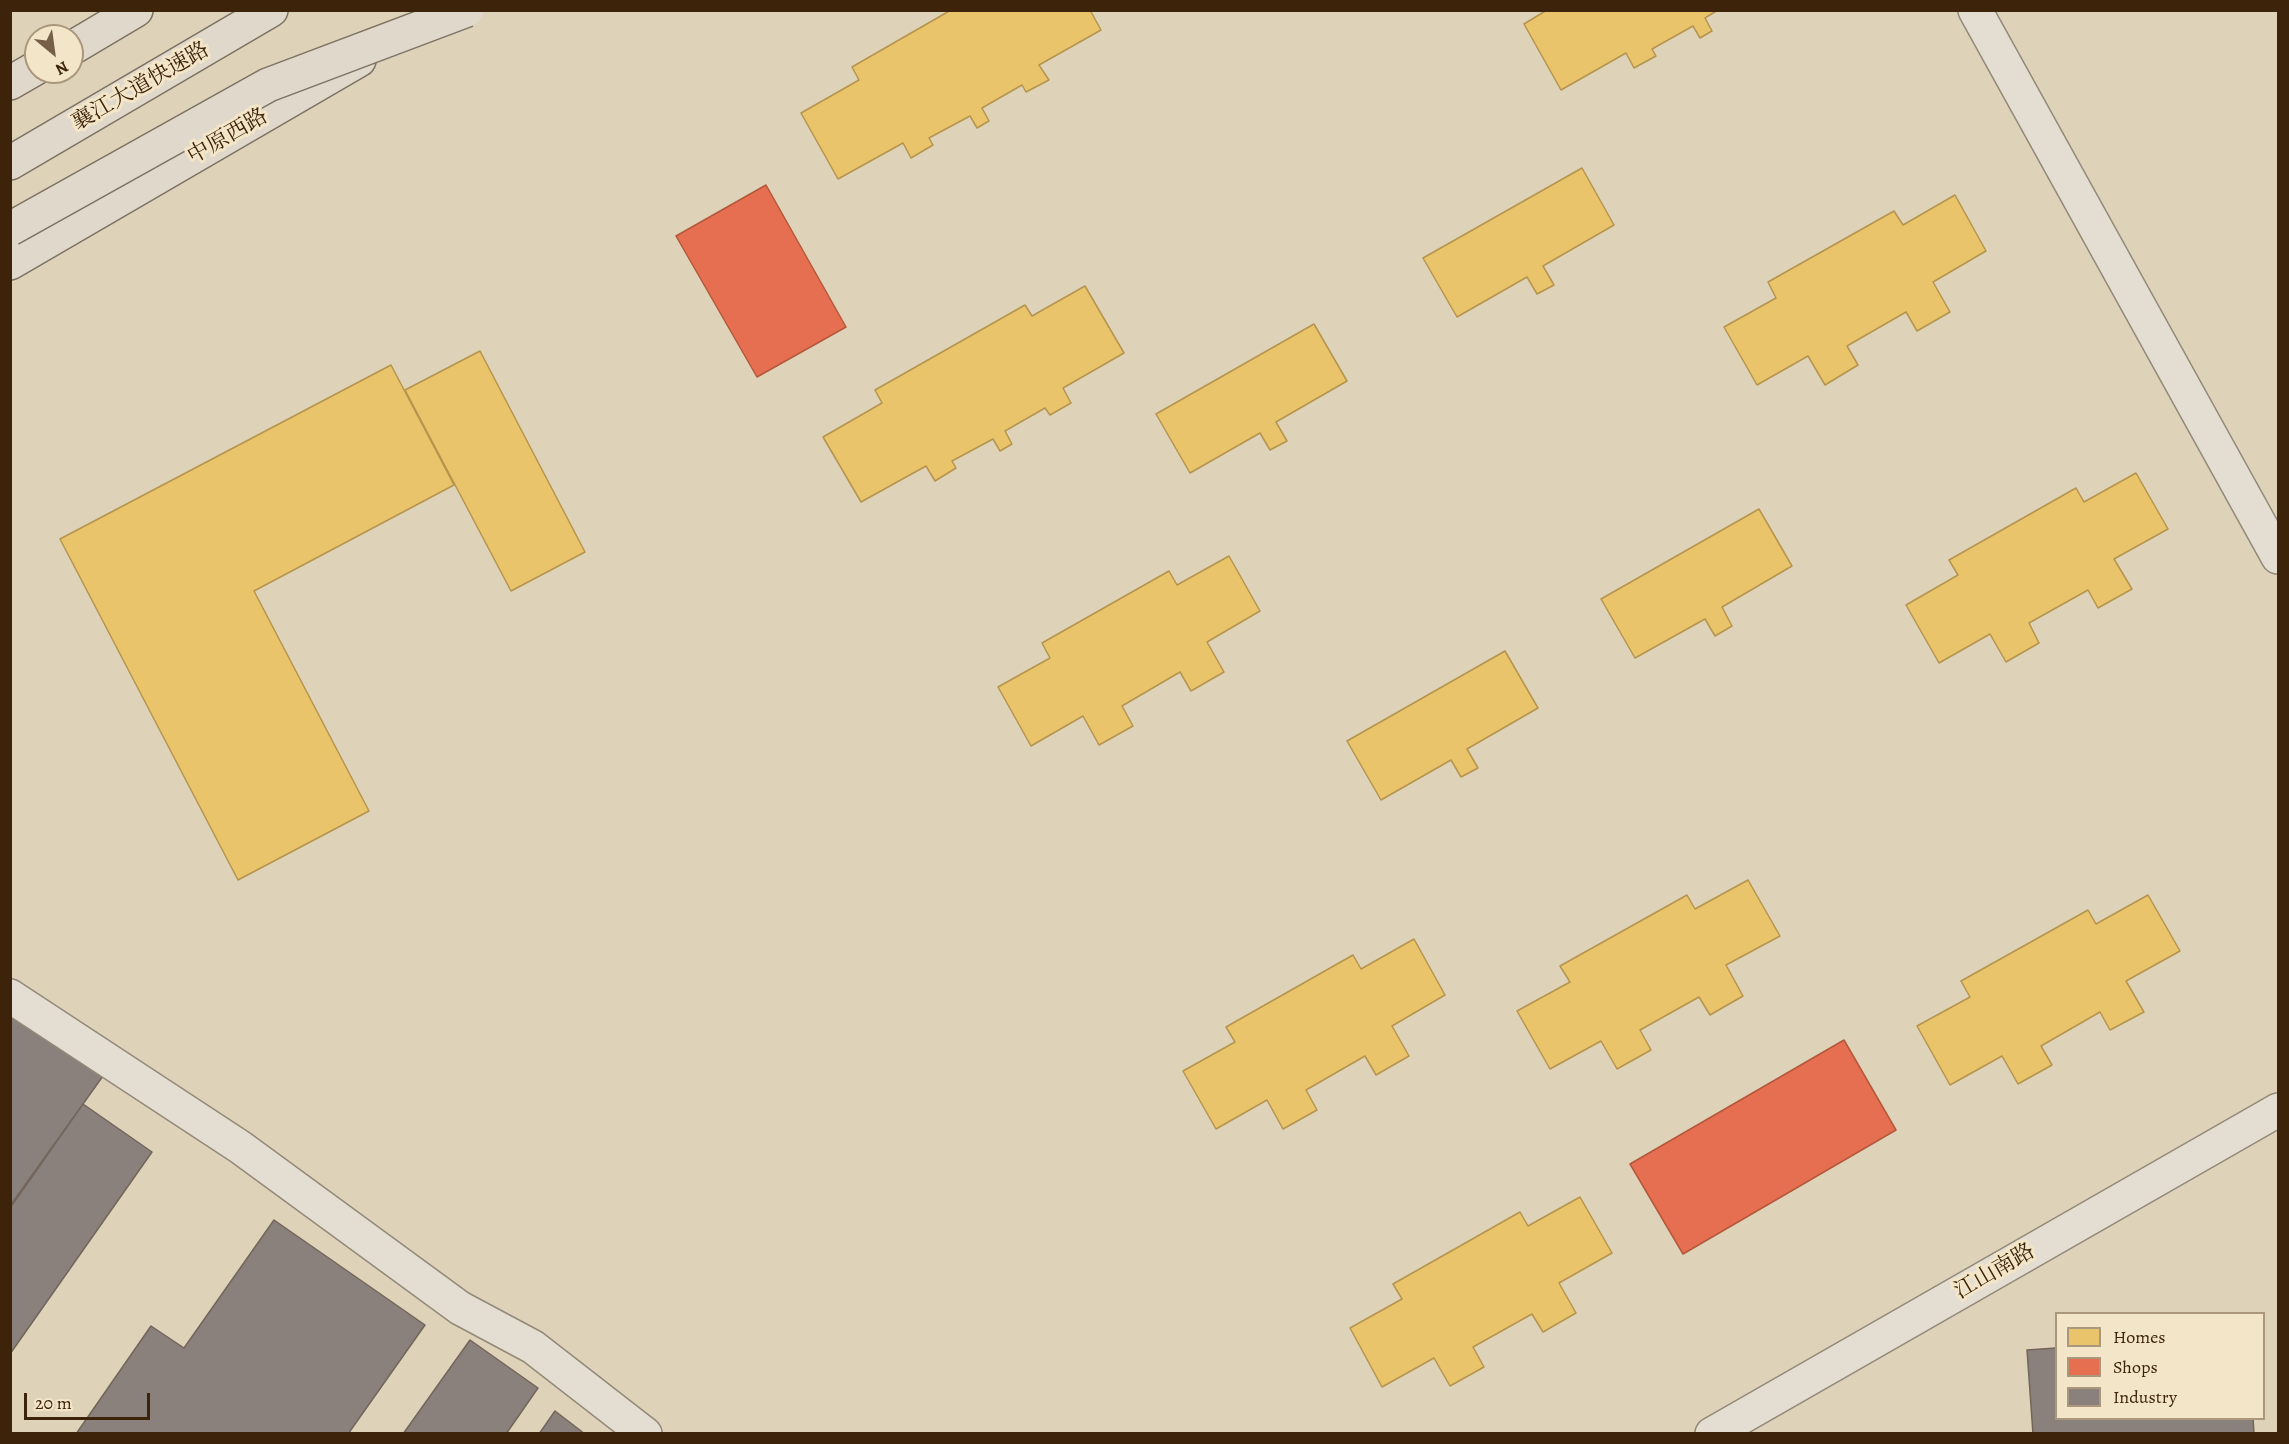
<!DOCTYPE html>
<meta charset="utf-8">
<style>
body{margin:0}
#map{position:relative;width:2289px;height:1444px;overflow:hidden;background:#ded2b9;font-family:Alegreya,serif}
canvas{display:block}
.frame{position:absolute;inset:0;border:12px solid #3c2309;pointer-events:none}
.legend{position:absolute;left:2055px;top:1312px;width:210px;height:108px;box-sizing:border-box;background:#f3e5c8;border:2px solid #aa977c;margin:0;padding:8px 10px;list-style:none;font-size:18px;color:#3c2309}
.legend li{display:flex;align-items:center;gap:12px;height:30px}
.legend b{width:30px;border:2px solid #aa977c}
.north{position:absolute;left:24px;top:24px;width:60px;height:60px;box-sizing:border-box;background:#f3e5c8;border:2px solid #aa977c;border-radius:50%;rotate:151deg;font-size:16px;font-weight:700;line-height:24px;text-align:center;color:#3c2309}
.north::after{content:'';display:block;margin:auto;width:21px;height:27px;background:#756047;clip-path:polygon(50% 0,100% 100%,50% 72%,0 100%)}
.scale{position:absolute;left:24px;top:1393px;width:126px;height:27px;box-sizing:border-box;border:3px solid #3c2309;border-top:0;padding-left:8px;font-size:18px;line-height:21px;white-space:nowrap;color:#3c2309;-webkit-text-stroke:4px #f3e5c8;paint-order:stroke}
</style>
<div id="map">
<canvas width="2289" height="1444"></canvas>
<div class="frame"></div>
<ul class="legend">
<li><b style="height:16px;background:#e9c46a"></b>Homes</li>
<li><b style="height:16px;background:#e76f51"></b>Shops</li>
<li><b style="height:16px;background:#8a817c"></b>Industry</li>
</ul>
<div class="north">N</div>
<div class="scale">20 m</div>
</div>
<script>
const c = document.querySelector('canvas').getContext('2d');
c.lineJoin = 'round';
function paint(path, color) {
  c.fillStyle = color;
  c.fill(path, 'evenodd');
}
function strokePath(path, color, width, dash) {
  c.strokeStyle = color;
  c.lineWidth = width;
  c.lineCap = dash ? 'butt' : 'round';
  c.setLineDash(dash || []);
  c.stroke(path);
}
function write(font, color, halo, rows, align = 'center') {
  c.font = font + ' Alegreya,"Noto Serif SC",serif';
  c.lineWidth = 6;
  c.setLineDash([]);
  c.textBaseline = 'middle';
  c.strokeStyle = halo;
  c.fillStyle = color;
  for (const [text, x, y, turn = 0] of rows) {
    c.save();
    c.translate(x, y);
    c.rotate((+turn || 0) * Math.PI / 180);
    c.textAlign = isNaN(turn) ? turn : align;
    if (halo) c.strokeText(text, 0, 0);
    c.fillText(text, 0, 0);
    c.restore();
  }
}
const homes = new Path2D(`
 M951 10H1090L1101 30 1039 65 1049 80 1026 92 1022 85 982 108 989 121 977 128 970 116 929 138 933 145 911 158 903 143 838 179 801 113 859 80 852 67Z
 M1547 10H1718L1705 18 1712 31 1700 38 1693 26 1652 49 1656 56 1634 68 1626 53 1561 90 1524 24Z
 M1582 168 1614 225 1543 266 1554 285 1537 294 1527 277 1457 317 1423 258Z
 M1955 195 1986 251 1933 282 1950 312 1917 331 1906 312 1847 346 1858 365 1825 385 1808 356 1757 385 1724 327 1776 298 1768 282 1894 211 1903 225Z
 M1085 286 1124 353 1063 388 1071 403 1050 415 1045 408 1005 431 1012 444 1000 451 993 439 952 461 956 468 935 481 926 466 861 502 823 437 882 403 875 390 1025 305 1032 316Z
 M1314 324 1347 381 1276 422 1287 441 1270 450 1260 433 1190 473 1156 414Z
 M480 351 585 552 511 591 405 390Z
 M391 365 454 485 254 591 369 811 238 880 60 539Z
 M2136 473 2168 529 2114 559 2132 589 2098 608 2088 590 2029 623 2039 643 2006 662 1990 634 1939 663 1906 605 1958 575 1949 560 2076 488 2084 502Z
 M1759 509 1792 566 1722 607 1732 626 1715 636 1705 619 1635 658 1601 599Z
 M1229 556 1260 611 1207 642 1224 672 1191 691 1180 672 1122 706 1133 726 1099 745 1083 716 1031 746 998 687 1050 658 1042 643 1169 571 1177 585Z
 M1505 651 1538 708 1467 749 1478 768 1461 777 1451 760 1381 800 1347 741Z
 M1748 880 1780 936 1726 965 1743 996 1710 1015 1699 997 1640 1030 1651 1050 1617 1069 1601 1041 1550 1069 1517 1011 1570 982 1560 966 1687 895 1695 909Z
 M2148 895 2180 951 2126 981 2144 1012 2110 1030 2100 1012 2041 1046 2052 1065 2018 1084 2002 1056 1950 1085 1917 1026 1970 997 1961 981 2088 910 2096 924Z
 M1414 939 1445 995 1392 1026 1409 1056 1376 1075 1365 1056 1306 1090 1317 1110 1283 1129 1267 1100 1216 1129 1183 1071 1235 1042 1226 1027 1353 955 1361 969Z
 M1580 1197 1612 1253 1559 1283 1576 1313 1543 1332 1532 1314 1473 1347 1484 1367 1450 1386 1434 1358 1382 1387 1350 1328 1402 1299 1393 1284 1520 1212 1528 1226Z`);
const shops = new Path2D(`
 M766 185 846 327 757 377 676 236Z
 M1844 1040 1896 1130 1683 1254 1630 1164Z`);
const industry = new Path2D(`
 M10 1011 103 1076 10 1206Z
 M83 1104 152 1152 10 1354V1208Z
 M274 1220 425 1325 348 1434H76L151 1326 184 1348Z
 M470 1340 538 1388 506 1434H403Z
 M2056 1348V1418H2253L2254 1434H2033L2027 1350Z
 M555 1411 585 1434H539Z`);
const minor = new Path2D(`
 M1975 10 2278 557
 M10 996 240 1147 460 1308 533 1347 645 1434`);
const tertiary = new Path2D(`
 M1712 1434 2278 1110`);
const primary = new Path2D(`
 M10 263 359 60`);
const trunk = new Path2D(`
 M72 48 136 10
 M10 83 36 68
 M10 163 271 10`);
const trunkBridge = new Path2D(`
 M10 229 268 85 467 10`);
const streetNames = [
 ["襄江大道快速路",141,87,-30],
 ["中原西路",228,137,-30],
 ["江山南路",1995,1272,-30]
];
paint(homes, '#e9c46a');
strokePath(homes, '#b5944d', 1.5);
paint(shops, '#e76f51');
strokePath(shops, '#b4583b', 1.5);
paint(industry, '#8a817c');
strokePath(industry, '#73655a', 1.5);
strokePath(minor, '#938978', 36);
strokePath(tertiary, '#938978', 36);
strokePath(primary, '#7c7262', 36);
strokePath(trunk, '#7c7262', 36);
strokePath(minor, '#e4ded2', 33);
strokePath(tertiary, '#e4ded2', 33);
strokePath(primary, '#e0d8ca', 33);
strokePath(trunk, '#e0d8ca', 33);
strokePath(trunkBridge, '#7c7262', 36, []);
strokePath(trunkBridge, '#e0d8ca', 33);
write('22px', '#3c2309', '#f3e5c8', streetNames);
</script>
